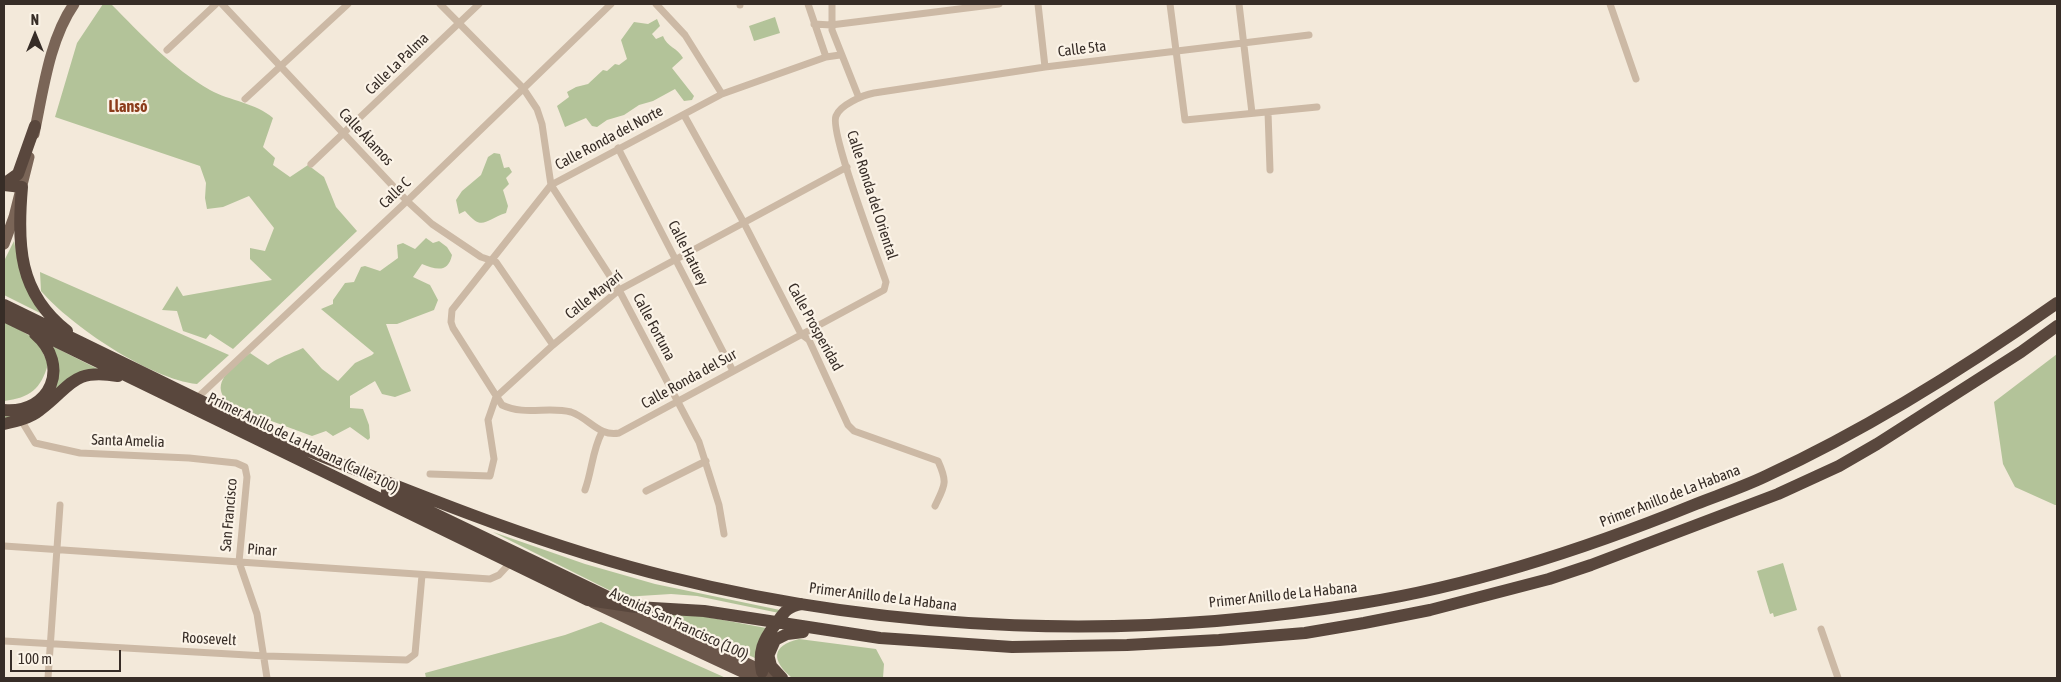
<!DOCTYPE html>
<meta charset="utf-8">
<style>
body{margin:0}
#map{position:relative;width:2061px;height:682px;overflow:hidden;background:#f3e9da;font-family:"Asap Condensed",sans-serif}
canvas{display:block}
.frame{position:absolute;inset:0;border:5px solid #372d27;pointer-events:none}
.north{position:absolute;left:10px;top:10px;width:50px;height:50px;-webkit-text-stroke:4px #fbf3e7;paint-order:stroke;rotate:0deg;font-size:14px;font-weight:700;line-height:20px;text-align:center;color:#372d27}
.north::after{content:'';display:block;margin:auto;width:18px;height:22px;background:#372d27;clip-path:polygon(50% 0,100% 100%,50% 72%,0 100%)}
.scale{position:absolute;left:10px;top:650px;width:111px;height:22px;box-sizing:border-box;border:2px solid #372d27;border-top:0;padding-left:6px;font-size:15px;line-height:18px;white-space:nowrap;color:#372d27;-webkit-text-stroke:4px #fbf3e7;paint-order:stroke}
</style>
<div id="map">
<canvas width="2061" height="682"></canvas>
<div class="frame"></div>
<div class="north">N</div>
<div class="scale">100 m</div>
</div>
<script>
const c = document.querySelector('canvas').getContext('2d');
c.lineJoin = 'round';
function paint(path, color) {
  c.fillStyle = color;
  c.fill(path, 'evenodd');
}
function strokePath(path, color, width, dash) {
  c.strokeStyle = color;
  c.lineWidth = width;
  c.lineCap = dash ? 'butt' : 'round';
  c.setLineDash(dash || []);
  c.stroke(path);
}
function write(font, color, halo, rows, align = 'center') {
  c.font = font + ' "Asap Condensed",sans-serif';
  c.lineWidth = 4.5;
  c.setLineDash([]);
  c.textBaseline = 'middle';
  c.strokeStyle = halo;
  c.fillStyle = color;
  for (const [text, x, y, turn = 0] of rows) {
    c.save();
    c.translate(x, y);
    c.rotate((+turn || 0) * Math.PI / 180);
    c.textAlign = isNaN(turn) ? turn : align;
    if (halo) c.strokeText(text, 0, 0);
    c.fillText(text, 0, 0);
    c.restore();
  }
}
const green = new Path2D(`
 M103 4H111C142 35 172 68 210 90 230 101 256 103 273 118L263 147 275 158 273 165 290 177 308 165 324 177 336 207 357 231 233 349 210 334 206 339 183 331 177 311 162 310 177 286 183 296 272 280 250 259V248L265 251 274 228 249 196 223 207 207 209 205 198 206 183 200 166 55 117 77 43Z
 M775 17 780 33 754 41 749 26Z
 M657 19 660 26 652 34 656 39 663 36C667 47 678 48 683 58L672 68 694 96 692 100 684 101 675 89 653 101 639 105 624 115 607 120 597 127 592 126 586 118 565 127 557 106 569 97 567 92 576 87 588 84 603 70 607 71 615 64 619 65 627 59 621 40 634 22 648 24Z
 M494 153 500 154 504 168 509 167 512 172 506 178 509 184 503 190 508 206 506 213C484 220 483 232 465 211L459 214 456 200 462 191 481 175 488 157Z
 M426 238 433 243 439 241 447 247 452 255C448 274 435 269 422 264L413 277 430 285 438 300 434 310 397 324H386L411 391 395 397 382 394 375 381 350 396V408L363 409 369 425 370 438 368 440 350 427 333 436 326 431 312 436 228 405C226 400 222 396 221 391 218 375 240 361 250 353L268 365C279 357 290 354 303 348L322 369 338 381 355 363 372 355 374 353 321 309 333 304V300L345 283 354 282 361 267 365 266 380 271 398 258 397 245 403 243 415 249Z
 M14 241C19 268 25 289 40 313L4 295V261Z
 M40 272 229 355 197 384C150 379 71 326 41 291Z
 M4 321 37 340 48 364C41 389 30 398 4 401Z
 M54 347 100 370C71 368 60 391 40 407 29 415 16 419 4 421V413C42 413 69 386 51 348Z
 M2057 354V505H2055L2015 487 2003 464 1994 402Z
 M493 532 585 564 655 584 780 610 779 613 697 596 671 594 623 597Z
 M1783 563 1797 610 1774 617 1773 613 1770 614 1757 571Z
 M662 614 696 615 766 628 757 659Z
 M601 622 726 678H426L425 673 565 635Z
 M799 639 876 649 884 664 883 678H792C772 661 770 646 799 639Z`);
const minor = new Path2D(`
 M222 4 407 201 432 224 481 257 496 262 553 345
 M440 4 523 88 537 109 542 124 551 185 619 290 699 442 719 505 724 534
 M656 4 685 35 722 94
 M808 4 826 57
 M832 4V30L859 98
 M1038 4 1045 67
 M1170 4 1185 120 1317 107
 M1239 4 1252 113
 M1610 4 1636 79
 M740 5V4
 M814 24 831 25 999 4
 M167 50 216 4
 M840 55 826 57 722 94 551 185 452 310 451 322 453 328 502 405C525 416 548 406 571 412 589 418 599 437 619 433L884 290 886 282C878 258 829 132 836 116 840 105 863 95 874 93L1045 67 1309 35
 M245 99 348 4
 M1268 112 1270 170
 M684 115 744 223 801 334 809 340 848 425 854 431 938 461C948 483 945 485 935 506
 M618 148 733 371
 M311 164 479 4
 M196 399 407 201 611 4
 M21 420 35 443 80 453 189 458 236 463 245 467 247 477 239 562 257 614 267 678
 M430 474 490 476 494 459 488 420 496 397 553 345 619 290 847 167
 M585 490C592 471 592 451 602 432
 M646 491 706 461
 M4 546 490 579 499 575 511 562
 M1821 629 1838 678
 M4 641 265 656 407 660 415 654 422 575
 M48 678 60 505`);
const primary = new Path2D(`
 M34 134C43 92 49 40 74 4
 M4 244 14 217 29 157`);
const trunk = new Path2D(`
 M593 602 756 678
 M627 606 776 678`);
const motorway = new Path2D(`
 M4 184 18 174 35 126
 M4 185 22 187C17 244 18 293 67 331
 M4 305 285 442
 M4 316 588 600 636 607 704 611 880 638 1012 647 1127 645 1219 640 1305 633 1364 623 1430 610 1549 579 1591 565 1778 494 1839 466 1877 444 2021 352 2057 326
 M4 410C51 414 71 365 35 334
 M4 424C17 421 30 418 40 410 72 386 72 368 118 376
 M279 439C407 490 535 544 669 577 895 633 1133 641 1362 603 1476 585 1588 548 1696 504 1719 495 1743 487 1766 476 1868 429 1965 368 2057 303
 M387 491 614 600
 M768 654 771 666 782 678
 M768 656 775 640 787 634 803 632
 M762 672C758 652 763 640 775 625 784 613 786 607 801 604`);
const streetNames = [
 ["Calle 5ta",1082,49,-7],
 ["Calle La Palma",397,64,-44],
 ["Calle Álamos",366,137,47],
 ["Calle Ronda del Norte",609,138,-28],
 ["Calle C",395,193,-44],
 ["Calle Ronda del Oriental",872,195,72],
 ["Calle Hatuey",688,253,63],
 ["Calle Mayarí",594,295,-38],
 ["Calle Fortuna",654,327,62],
 ["Calle Prosperidad",815,327,61],
 ["Calle Ronda del Sur",689,379,-29],
 ["Santa Amelia",128,441,2],
 ["Primer Anillo de La Habana (Calle 100)",303,443,26],
 ["Primer Anillo de La Habana",1670,496,-21],
 ["San Francisco",229,515,-85],
 ["Pinar",262,550,4],
 ["Primer Anillo de La Habana",1283,595,-6],
 ["Primer Anillo de La Habana",883,597,7],
 ["Avenida San Francisco (100)",679,624,25],
 ["Roosevelt",209,639,3]
];
const neighbourhoodNames = [
 ["Llansó",128,107]
];
paint(green, '#b3c399');
strokePath(minor, '#ccb9a5', 7);
strokePath(primary, '#7a6557', 11);
strokePath(trunk, '#6a564a', 12);
strokePath(motorway, '#59473d', 12);
write('15px', '#372d27', '#fbf3e7', streetNames);
write('bold 16px', '#8c3c1b', '#fbf3e7', neighbourhoodNames);
</script>
